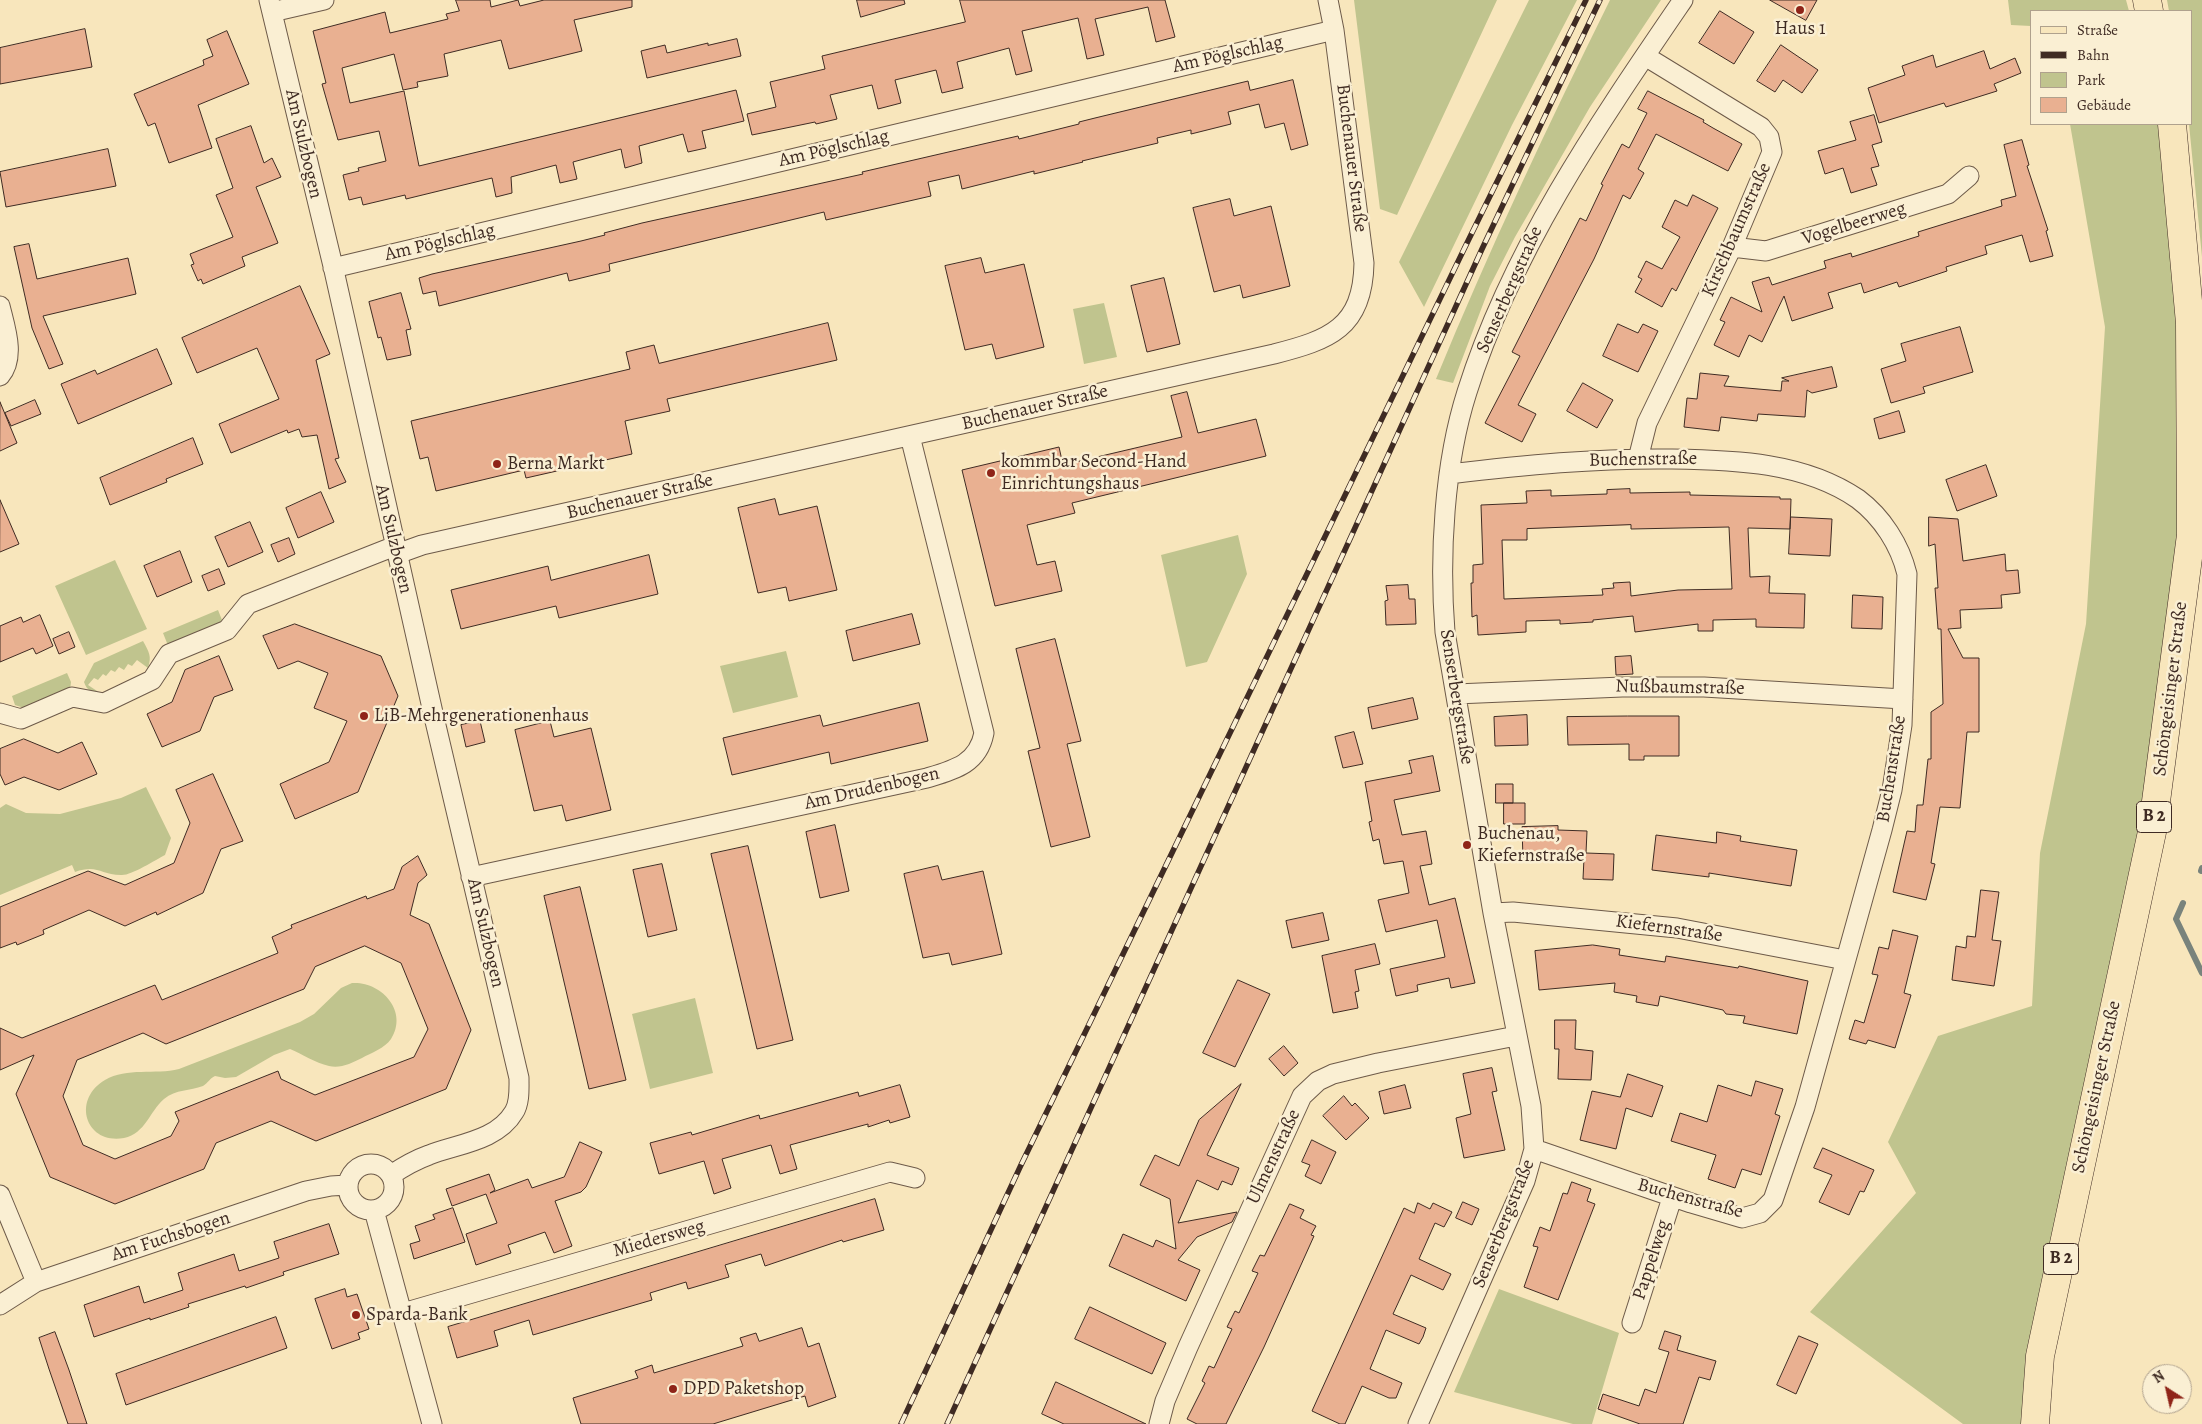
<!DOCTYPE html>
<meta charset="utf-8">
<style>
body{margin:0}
#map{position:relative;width:2202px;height:1424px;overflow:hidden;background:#f8e6bc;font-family:Alegreya,serif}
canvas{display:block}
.legend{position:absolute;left:2030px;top:10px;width:162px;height:115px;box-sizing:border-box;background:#faefd3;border:1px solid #afa18d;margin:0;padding:6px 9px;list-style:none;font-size:15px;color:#3f2b23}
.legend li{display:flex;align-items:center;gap:10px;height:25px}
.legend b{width:25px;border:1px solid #afa18d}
.north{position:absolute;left:2142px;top:1364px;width:50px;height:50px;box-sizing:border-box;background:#faefd3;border:1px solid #afa18d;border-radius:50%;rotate:325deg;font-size:14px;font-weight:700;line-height:20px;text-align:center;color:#3f2b23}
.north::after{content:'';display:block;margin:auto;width:18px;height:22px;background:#8f2418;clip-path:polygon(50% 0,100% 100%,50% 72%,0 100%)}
</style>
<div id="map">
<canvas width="2202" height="1424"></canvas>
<ul class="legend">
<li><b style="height:6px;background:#f8e6bc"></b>Straße</li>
<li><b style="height:6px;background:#3f2b23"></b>Bahn</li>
<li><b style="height:14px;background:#c0c48e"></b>Park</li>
<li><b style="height:14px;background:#e9b091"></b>Gebäude</li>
</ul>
<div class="north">N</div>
</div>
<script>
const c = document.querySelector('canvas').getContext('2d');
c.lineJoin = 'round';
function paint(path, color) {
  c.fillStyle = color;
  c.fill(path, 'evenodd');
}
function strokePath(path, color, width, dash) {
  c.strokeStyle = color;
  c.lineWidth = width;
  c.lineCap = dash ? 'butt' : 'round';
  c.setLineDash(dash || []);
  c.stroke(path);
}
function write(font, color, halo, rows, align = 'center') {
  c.font = font + ' Alegreya,serif';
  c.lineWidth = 5;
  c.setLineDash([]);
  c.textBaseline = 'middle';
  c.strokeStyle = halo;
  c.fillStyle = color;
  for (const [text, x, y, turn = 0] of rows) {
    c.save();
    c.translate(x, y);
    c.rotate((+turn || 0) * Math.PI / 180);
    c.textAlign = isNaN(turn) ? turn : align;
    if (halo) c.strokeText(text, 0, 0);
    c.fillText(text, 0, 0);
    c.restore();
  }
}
const green = new Path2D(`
 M1354 0H1497L1397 215 1380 209Z
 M1529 0H1577L1512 125 1424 307 1399 262Z
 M1610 0H1661L1590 107 1515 237 1490 286 1453 383 1436 379C1489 250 1548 125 1610 0Z
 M2008 0H2126L2129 11H2031V26L2011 25Z
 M2167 0H2202V257L2189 124H2191V11H2169Z
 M2070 124H2160L2179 325 2182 534 2144 829 2025 1424H1963L1810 1312 1916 1193 1888 1142 1938 1036 2032 1006 2040 853 2086 624 2105 327Z
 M1104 303 1117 357 1084 364 1073 309Z
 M1238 535 1247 574 1207 662 1186 667 1161 555Z
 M115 560 147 629 86 655 55 586Z
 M218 610 222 620 220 626 171 646 167 643 163 633Z
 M143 641C149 652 152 656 148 668L137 660 132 666 128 664 124 670 119 667 115 672 111 670 106 676 103 674 98 680 94 678 88 685 100 693C92 692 87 691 84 682L94 663Z
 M786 651 798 697 733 713 720 666Z
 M67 673 71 682 70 690 24 708 15 705 12 696Z
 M146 787 171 838 165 855C155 860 131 876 121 875 100 875 98 864 75 872L72 865 0 895V808L6 804 26 813 60 814 121 798Z
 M352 983C381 981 409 1011 391 1039 385 1048 371 1053 362 1058 352 1063 340 1069 329 1066 315 1063 302 1054 290 1049L274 1055 236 1077 225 1078 215 1076C210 1078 208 1083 203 1086 190 1091 176 1089 164 1099 149 1112 146 1133 124 1138 86 1145 71 1100 105 1080 127 1067 155 1075 179 1069L300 1022 314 1014 341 988Z
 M695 998 713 1073 650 1089 632 1014Z
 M1499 1289 1619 1333 1592 1424H1573L1454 1392Z`);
const stream = new Path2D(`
 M2201 871 2202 868
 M2183 903 2176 919 2202 973`);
const building = new Path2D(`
 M456 0H490L491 7 518 0 520 6 544 0H632V7L574 20 582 51 509 69 501 40 444 54 448 76 417 82 418 87 403 90 394 54 342 68 350 103 404 91 419 166 736 90 744 121 702 131 706 148 688 152 683 134 639 146 642 163 625 168 621 149 573 162 577 179 560 183 556 165 511 177 512 193 496 197 492 178 406 199 405 195 363 205 361 197 349 200 343 175 359 171 358 168 386 161 379 131 338 140 322 84 326 83 313 31 385 12 390 33 448 19 446 14 459 11Z
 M857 0H904L905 4 861 17Z
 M960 0H1165L1175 37 1156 42 1148 7 1095 19 1104 55 1087 59 1078 18 1022 31 1032 71 1016 75 1009 48 957 62 963 88 942 93 936 70 895 80 901 103 878 109 872 85 830 95 837 119 816 124 815 122 752 135 747 114 776 107 770 82 825 69 822 56 965 22Z
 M1770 0H1817L1806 20Z
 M1720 11 1754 32 1734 64 1699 43Z
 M85 29 92 67 0 84V48Z
 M227 31 249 84 198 105 212 148 169 163 155 123 148 126 134 94 204 65 203 60 213 56 207 40Z
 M737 39 741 56 647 78 641 51 665 45 667 53 708 43V45Z
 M1781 45 1818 70 1802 93 1783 80 1775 92 1757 81Z
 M1984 51 1990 69 2015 58 2021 73 1994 84 1997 91 1946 107 1944 103 1879 123 1868 88 1905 75 1902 66 1933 55 1936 67Z
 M1293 80 1308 145 1291 150 1284 123 1265 128 1259 104 1228 112 1231 124 1191 134V130L1157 138 1158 143 1082 161 1083 162 1034 174V171L962 189 959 175 928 182 931 196 826 220 824 212 609 264 610 271 569 281 567 273 439 306 436 291 423 294 419 278 432 274 581 241 605 235 604 233 642 223 863 174 862 172 996 141 1018 136 1019 139 1079 124V122L1095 118 1248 81 1250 90Z
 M1648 91 1704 120 1703 122 1713 128 1742 144 1728 171 1656 134 1638 169 1644 173 1630 199 1623 195 1594 259 1518 405 1536 414 1522 442 1485 423 1520 356 1512 352 1580 218 1586 221 1603 185 1601 184 1622 144 1629 148 1647 113 1638 109Z
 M1874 115 1882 142 1872 145 1879 166 1871 168 1877 185 1851 193 1843 168 1825 174 1818 151 1856 140 1850 122Z
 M251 126 264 163 272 158 281 177 256 187 278 243 242 257 245 266 203 284 201 279 198 281 191 265 194 264 190 254 233 237 216 195 233 188 216 139Z
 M2022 140 2029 165 2027 166 2048 230 2046 231 2053 256 2030 262 2022 235 1985 246 1987 254 1946 267 1947 271 1899 287 1897 282 1864 293 1861 283 1828 293 1833 308 1792 321 1784 296 1762 342 1749 335 1739 357 1714 345 1725 322 1720 320 1731 297 1762 312 1752 282 1769 277 1772 285 1826 268 1824 261 1851 253 1852 257 1919 236 1918 232 2002 206 2001 200 2016 196 2004 145Z
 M108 149 116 186 6 207 0 172Z
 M1693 195 1718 208 1676 291 1672 288 1662 307 1635 292 1642 279 1638 277 1646 261 1662 269 1680 237 1662 227 1675 200 1687 206Z
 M1230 199 1234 216 1271 206 1290 286 1243 298 1240 285 1214 292 1193 208Z
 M29 244 37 279 128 258 136 294 43 316 63 364 49 369 32 328 14 247Z
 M981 258 985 273 1024 264 1044 347 996 359 992 344 965 350 945 266Z
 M1164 278 1180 344 1147 352 1131 286Z
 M300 286 330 354 316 360 339 458 335 459 346 482 329 489 317 435 302 437 299 429 288 433 287 430 231 453 219 424 279 399 257 348 197 373 182 338Z
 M401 293 411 329 406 330 411 355 387 360 381 337 378 338 369 302Z
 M828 323 837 360 667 399 670 411 625 421 632 454 526 478 524 470 436 491 428 457 420 459 411 421 630 369 626 352 654 345 659 363Z
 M1618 324 1638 333 1643 324 1658 331 1638 372 1603 356Z
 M1960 327 1973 372 1923 387 1925 393 1891 403 1881 369 1906 361 1901 344Z
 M157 349 172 384 78 424 61 384 95 370 97 374Z
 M1832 367 1837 387 1812 393 1807 390 1805 417 1758 414 1757 421 1721 417 1719 431 1684 427 1687 398 1697 399 1700 373 1729 376 1724 386 1781 391 1782 381H1789L1782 378Z
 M1583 383 1613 400 1597 428 1567 411Z
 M1187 392 1198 433 1256 419 1266 456 1072 503 1075 513 1027 525 1037 565 1055 561 1062 591 995 606 962 470 1059 447 1063 465 1182 437 1171 396Z
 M35 400 41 414 11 426 5 413Z
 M0 402 17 443 0 451Z
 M1899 411 1905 432 1879 439 1874 419Z
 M193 438 203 464 166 479 167 482 110 505 100 478Z
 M1986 465 1997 496 1957 511 1946 480Z
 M1630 489V493L1690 492V495L1780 497V499H1791L1790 529 1748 528 1750 577 1770 576 1769 593 1805 594 1804 628 1756 627V619L1713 620V631H1698V624L1635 632 1633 616 1593 620V622L1560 624V620L1526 621V632L1478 635 1477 615 1472 617 1471 583H1473V565L1483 564 1481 505 1527 503 1526 491 1551 490V496L1607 494V490ZM1631 525V529L1729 527 1732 589 1678 590 1631 596 1630 582 1613 583 1614 588 1602 589 1603 595 1504 599 1502 540H1527V529Z
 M321 492 334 522 298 538 286 508Z
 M775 499 779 515 817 506 837 590 789 601 786 587 758 593 738 508Z
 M0 500 19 544 0 552Z
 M1791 517 1832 519 1830 556 1789 554Z
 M1929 517 1958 519 1963 561 2005 554 2006 571 2018 570 2020 593 2001 595 2002 608 1960 610 1961 628 1948 629 1963 658H1979V732H1967L1960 808 1940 807 1931 863 1935 864 1926 900 1893 892 1907 831 1915 832 1917 805H1923L1928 759H1931V712L1943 704 1941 629H1938L1935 588H1938L1935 544 1929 546Z
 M250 522 263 552 228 567 215 537Z
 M289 538 295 554 278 562 271 545Z
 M180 551 192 582 157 597 144 566Z
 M649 555 658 594 559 618 556 606 461 629 451 590 548 566 551 580Z
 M219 569 225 584 208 591 202 576Z
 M1408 585 1409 599H1415L1416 624 1386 625 1385 601 1388 600 1386 586Z
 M1853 595 1883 597 1882 629 1852 628Z
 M912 614 920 644 853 661 846 631Z
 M40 615 53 646 36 654 33 648 0 662V626L21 617 23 622Z
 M295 624 381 656 398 696 358 792 295 819 280 784 329 762 347 721 314 708 328 673 298 661 278 669 263 636Z
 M69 632 75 647 59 654 53 639Z
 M1055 639 1081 741 1067 744 1090 837 1051 847 1028 751 1040 748 1016 649Z
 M219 656 233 690 214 697 200 731 162 747 147 714 172 702 185 670Z
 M1631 656 1633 674 1616 675 1615 657Z
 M1413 698 1418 719 1372 729 1368 708Z
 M919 703 928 741 831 764 829 752 732 775 723 738 820 715 823 726Z
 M1527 715 1528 745 1495 746 1494 717Z
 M1628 716H1679V756H1644V760H1629V744L1568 745 1567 717Z
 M480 721 485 742 466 747 461 725Z
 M550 721 554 737 591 728 611 810 566 821 562 805 534 811 515 730Z
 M1354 732 1363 764 1343 768 1335 737Z
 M24 739 58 753 82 742 97 774 59 790 24 777 5 785 0 774V749Z
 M1433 756 1440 791 1394 800 1402 835 1426 831 1432 864 1420 866 1429 905 1455 898 1475 983 1451 988 1449 978 1417 985 1418 991 1396 996 1390 969 1445 957 1437 920 1386 932 1378 900 1409 893 1403 861 1384 864 1379 839 1373 841 1369 822 1372 821 1365 782 1412 773 1409 761Z
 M213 774 243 841 221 849 203 893 157 915 156 912 125 926 89 910 43 930 44 934 17 945 16 942 0 948V907L88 871 125 885 174 863 190 823 176 790Z
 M1496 784H1513V803H1496Z
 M1504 803H1525V824H1504Z
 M835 825 849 891 820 898 806 832Z
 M1558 826V830L1587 831 1586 853 1614 854 1613 880 1583 879 1584 858 1523 859 1522 827Z
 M1717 832 1741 836 1740 841 1797 850 1791 886 1709 873V877L1652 870 1656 835 1716 843Z
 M748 846 793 1040 757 1049 711 854Z
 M418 856 427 875 418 883 410 915 429 924 471 1030 446 1089 316 1141 271 1121 216 1143 204 1169 115 1204 50 1177 16 1094 34 1055 0 1070V1028L22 1038 155 985 162 1000 278 953 272 937 292 928 291 925 330 910 366 896 367 899 394 889 402 867ZM365 946 401 963 428 1029 414 1057 315 1095 281 1079 278 1071 175 1112 179 1121 171 1136 115 1159 83 1145 63 1096 77 1060 143 1033 166 1044 304 989 315 967Z
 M662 864 677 930 648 937 633 870Z
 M938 866 942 880 983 871 1002 954 952 965 949 953 923 958 904 874Z
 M580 887 626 1080 589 1089 544 896Z
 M1981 890 1999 892 1992 940 2001 941 1994 986 1952 980 1956 946 1966 948 1967 936 1975 937Z
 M1323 913 1329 940 1292 948 1286 921Z
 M1893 930 1918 936 1904 993 1911 995 1895 1048 1868 1040 1866 1044 1849 1039 1855 1020 1864 1023 1878 975 1872 974 1879 947 1888 949Z
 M1375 944 1380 964 1355 970 1359 991 1355 992 1358 1008 1333 1013 1322 956Z
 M1593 945 1620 949 1619 955 1665 962 1666 956 1738 968 1739 966 1808 981 1797 1034 1743 1023 1745 1016 1726 1014 1723 1010 1660 996 1658 1006 1636 1002 1637 996 1614 992 1615 983 1539 990 1535 951Z
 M1238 980 1270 994 1235 1067 1203 1053Z
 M1555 1020H1576L1575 1049 1593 1051 1591 1080 1558 1079 1559 1049H1555Z
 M1284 1046 1298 1063 1284 1076 1269 1059Z
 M1492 1068 1497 1091 1492 1092 1505 1150 1464 1158 1456 1118 1471 1114 1463 1074Z
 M1628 1074 1663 1086 1652 1117 1626 1108 1616 1149 1580 1140 1592 1091 1620 1097Z
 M1756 1081 1783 1089 1775 1114 1780 1116 1761 1175 1742 1169 1735 1188 1708 1179 1716 1155 1671 1141 1680 1113 1707 1122 1718 1085 1751 1096Z
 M1241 1084 1207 1155 1239 1168 1232 1185 1222 1181 1218 1190 1197 1180 1178 1223 1237 1212 1232 1222 1197 1237 1178 1260 1200 1270 1186 1301 1109 1266 1123 1234 1153 1247 1156 1240 1176 1249 1170 1199 1140 1185 1155 1155 1179 1166 1199 1120Z
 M900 1085 910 1117 890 1123 889 1120 868 1127V1124L790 1145 797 1169 780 1174 771 1145 722 1159 731 1188 714 1194 704 1161 659 1174 650 1143 691 1132 692 1135 759 1115 760 1119 858 1092 859 1096Z
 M1405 1085 1411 1108 1384 1114 1379 1092Z
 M1344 1096 1352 1106 1355 1103 1369 1118 1346 1140 1323 1116Z
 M1312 1140 1336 1152 1321 1184 1305 1176 1310 1165 1302 1162Z
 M580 1142 602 1152 586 1187 581 1192 555 1201 572 1246 554 1253 545 1232 508 1245 511 1253 476 1265 466 1234 497 1223 486 1194 452 1206 446 1189 489 1174 495 1190 490 1193 528 1179 532 1188 564 1177Z
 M1823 1148 1874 1170 1864 1192 1860 1191 1849 1215 1819 1202 1832 1175 1814 1168Z
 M1572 1182 1591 1189 1587 1201 1595 1204 1558 1300 1524 1287 1538 1247 1533 1246 1540 1227 1550 1231 1563 1193 1567 1194Z
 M875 1199 884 1230 843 1242 842 1240 765 1266 761 1254 725 1265 729 1277 688 1289 686 1282 650 1293 652 1300 533 1335 529 1320 494 1331 498 1346 457 1358 448 1327Z
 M1463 1202 1479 1209 1472 1225 1456 1218Z
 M1418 1203 1430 1209 1433 1203 1452 1212 1444 1227 1435 1223 1419 1259 1451 1274 1443 1290 1411 1275 1393 1314 1426 1328 1423 1337 1419 1344 1386 1330 1370 1369 1402 1383 1396 1398H1389L1362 1386 1345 1424H1340L1312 1411 1404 1208 1414 1213Z
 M1290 1204 1304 1210 1300 1218 1316 1226 1311 1235 1314 1236 1264 1347 1226 1424H1197L1187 1419 1205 1383 1202 1381 1209 1366 1214 1368 1232 1329 1227 1327 1235 1311 1239 1313 1258 1273 1252 1271 1260 1255 1264 1256Z
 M453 1208 465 1242 414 1259 410 1244 420 1241 415 1226 435 1219 433 1215Z
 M329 1224 339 1254 283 1272 284 1275 246 1288 245 1286 188 1304 189 1307 150 1320V1318L94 1337 84 1305 139 1286 144 1303 183 1290 178 1273 234 1254 239 1271 279 1258 274 1242Z
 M345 1289 347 1297 357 1294 369 1329 358 1333 360 1339 332 1349 315 1299Z
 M1090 1307 1166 1343 1152 1374 1075 1339Z
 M276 1317 287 1348 126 1405 116 1374Z
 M802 1328 808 1347 819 1343 836 1397 808 1407 805 1396 713 1424H581L573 1398 638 1378 635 1371 652 1365 654 1373 743 1346 740 1338 756 1333 759 1341Z
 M1665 1331 1681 1336 1677 1350 1716 1361 1710 1380 1699 1377 1683 1424H1640L1598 1409 1603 1394 1639 1406 1645 1389 1656 1393 1669 1352 1659 1349Z
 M55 1332 69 1370 87 1424H68L49 1369 39 1338Z
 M1799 1336 1818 1344 1796 1394 1777 1385Z
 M1056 1382 1099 1402 1146 1424H1064L1042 1414Z`);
const street = new Path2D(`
 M269 0 333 266 434 717 519 1078C519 1088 520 1103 514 1112 497 1141 457 1144 429 1155 415 1160 403 1167 391 1175
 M272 12 324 0
 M1732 247 1766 251 1948 194 1969 176
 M333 268 1334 30
 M0 306C5 327 16 357 0 376
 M1638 459 1647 423 1732 247 1772 152 1769 137 1761 127 1645 56
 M1449 474C1524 465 1596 458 1672 459 1735 460 1804 462 1858 499 1882 517 1900 545 1907 574L1902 725 1892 790 1882 830 1805 1107 1773 1200 1760 1213 1742 1218 1691 1203 1534 1149
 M397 554 422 545 1274 354C1329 340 1363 328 1364 263L1334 30 1328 0
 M1456 694 1622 687H1704L1903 699
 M0 713 21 719 72 697 104 703 152 680 169 654 227 630 248 604 395 546
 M471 877 927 778C954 770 978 764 984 733L910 436
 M1493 913 1513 912 1677 928 1845 960
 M348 1187a23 23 0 1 1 46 0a23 23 0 1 1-46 0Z
 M0 1195 36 1282
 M374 1210 432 1424
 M0 1305 36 1282 48 1278 306 1191 331 1186 347 1185
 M403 1313 890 1172 915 1178
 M1632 1323 1672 1198
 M1159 1424 1165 1401 1188 1347 1302 1096 1318 1081 1333 1074 1378 1063 1516 1036
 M1418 1424 1525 1181 1534 1149 1531 1106 1493 913 1445 632C1439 556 1444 464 1467 392 1512 249 1599 123 1683 0`);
const primary = new Path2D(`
 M2147 0 2149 11
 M2035 1424 2040 1356 2152 832 2191 535 2190 323 2172 124`);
const rail = new Path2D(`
 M901 1424 1021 1165 1467 243 1586 0
 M947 1424 1482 249 1600 0`);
const markers = [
 [1800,10,5,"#8f2418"],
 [497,464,5,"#8f2418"],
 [991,473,5,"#8f2418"],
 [364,716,5,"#8f2418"],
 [1467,845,5,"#8f2418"],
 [356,1315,5,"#8f2418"],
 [673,1389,5,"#8f2418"]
];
const shields = [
 [2154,817,35],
 [2061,1259,35]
];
const shieldNames = [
 ["B 2",2154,817],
 ["B 2",2061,1259]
];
const poiNames = [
 ["Haus 1",1800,29,"center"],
 ["kommbar Second-Hand",1001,462],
 ["Einrichtungshaus",1001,484],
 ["Berna Markt",507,464],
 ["LiB-Mehrgenerationenhaus",374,716],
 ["Buchenau,",1477,834],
 ["Kiefernstraße",1477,856],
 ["Sparda-Bank",366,1315],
 ["DPD Paketshop",683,1389]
];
const streetNames = [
 ["Am Pöglschlag",1228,55,-13],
 ["Am Sulzbogen",303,144,77],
 ["Am Pöglschlag",834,149,-13],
 ["Buchenauer Straße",1351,158,83],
 ["Vogelbeerweg",1854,224,-17],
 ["Kirschbaumstraße",1737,230,-66],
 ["Am Pöglschlag",440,243,-13],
 ["Senserbergstraße",1510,290,-66],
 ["Buchenauer Straße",1035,408,-13],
 ["Buchenstraße",1643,460,-1],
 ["Buchenauer Straße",640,497,-13],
 ["Am Sulzbogen",393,539,77],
 ["Nußbaumstraße",1680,688,1],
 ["Schöngeisinger Straße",2171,689,-83],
 ["Senserbergstraße",1456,697,81],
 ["Buchenstraße",1892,769,-81],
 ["Am Drudenbogen",872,789,-13],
 ["Kiefernstraße",1669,929,8],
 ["Am Sulzbogen",485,933,77],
 ["Schöngeisinger Straße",2097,1087,-78],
 ["Ulmenstraße",1274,1157,-65],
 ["Buchenstraße",1690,1199,15],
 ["Senserbergstraße",1504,1224,-68],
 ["Am Fuchsbogen",171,1237,-18],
 ["Miedersweg",659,1239,-16],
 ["Pappelweg",1652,1260,-72]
];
paint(green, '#c0c48e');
strokePath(stream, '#79837c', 6);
paint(building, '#e9b091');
strokePath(building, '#3f2b23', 1);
strokePath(street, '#6d5a49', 21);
strokePath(primary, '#3f2b23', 29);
strokePath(street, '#faefd3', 19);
strokePath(primary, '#f8e6bc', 28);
strokePath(rail, '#3f2b23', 5.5);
strokePath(rail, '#faefd3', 4, [11]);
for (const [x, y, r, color] of markers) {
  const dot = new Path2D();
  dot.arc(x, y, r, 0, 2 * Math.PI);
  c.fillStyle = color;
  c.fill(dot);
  strokePath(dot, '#faefd3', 2);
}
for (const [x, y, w] of shields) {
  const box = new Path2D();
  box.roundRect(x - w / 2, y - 15.5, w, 31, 4);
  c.fillStyle = '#faefd3';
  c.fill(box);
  strokePath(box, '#3f2b23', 1);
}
write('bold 18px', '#3f2b23', null, shieldNames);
write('19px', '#3f2b23', '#faefd3', poiNames, 'left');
write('19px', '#3f2b23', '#faefd3', streetNames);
</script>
